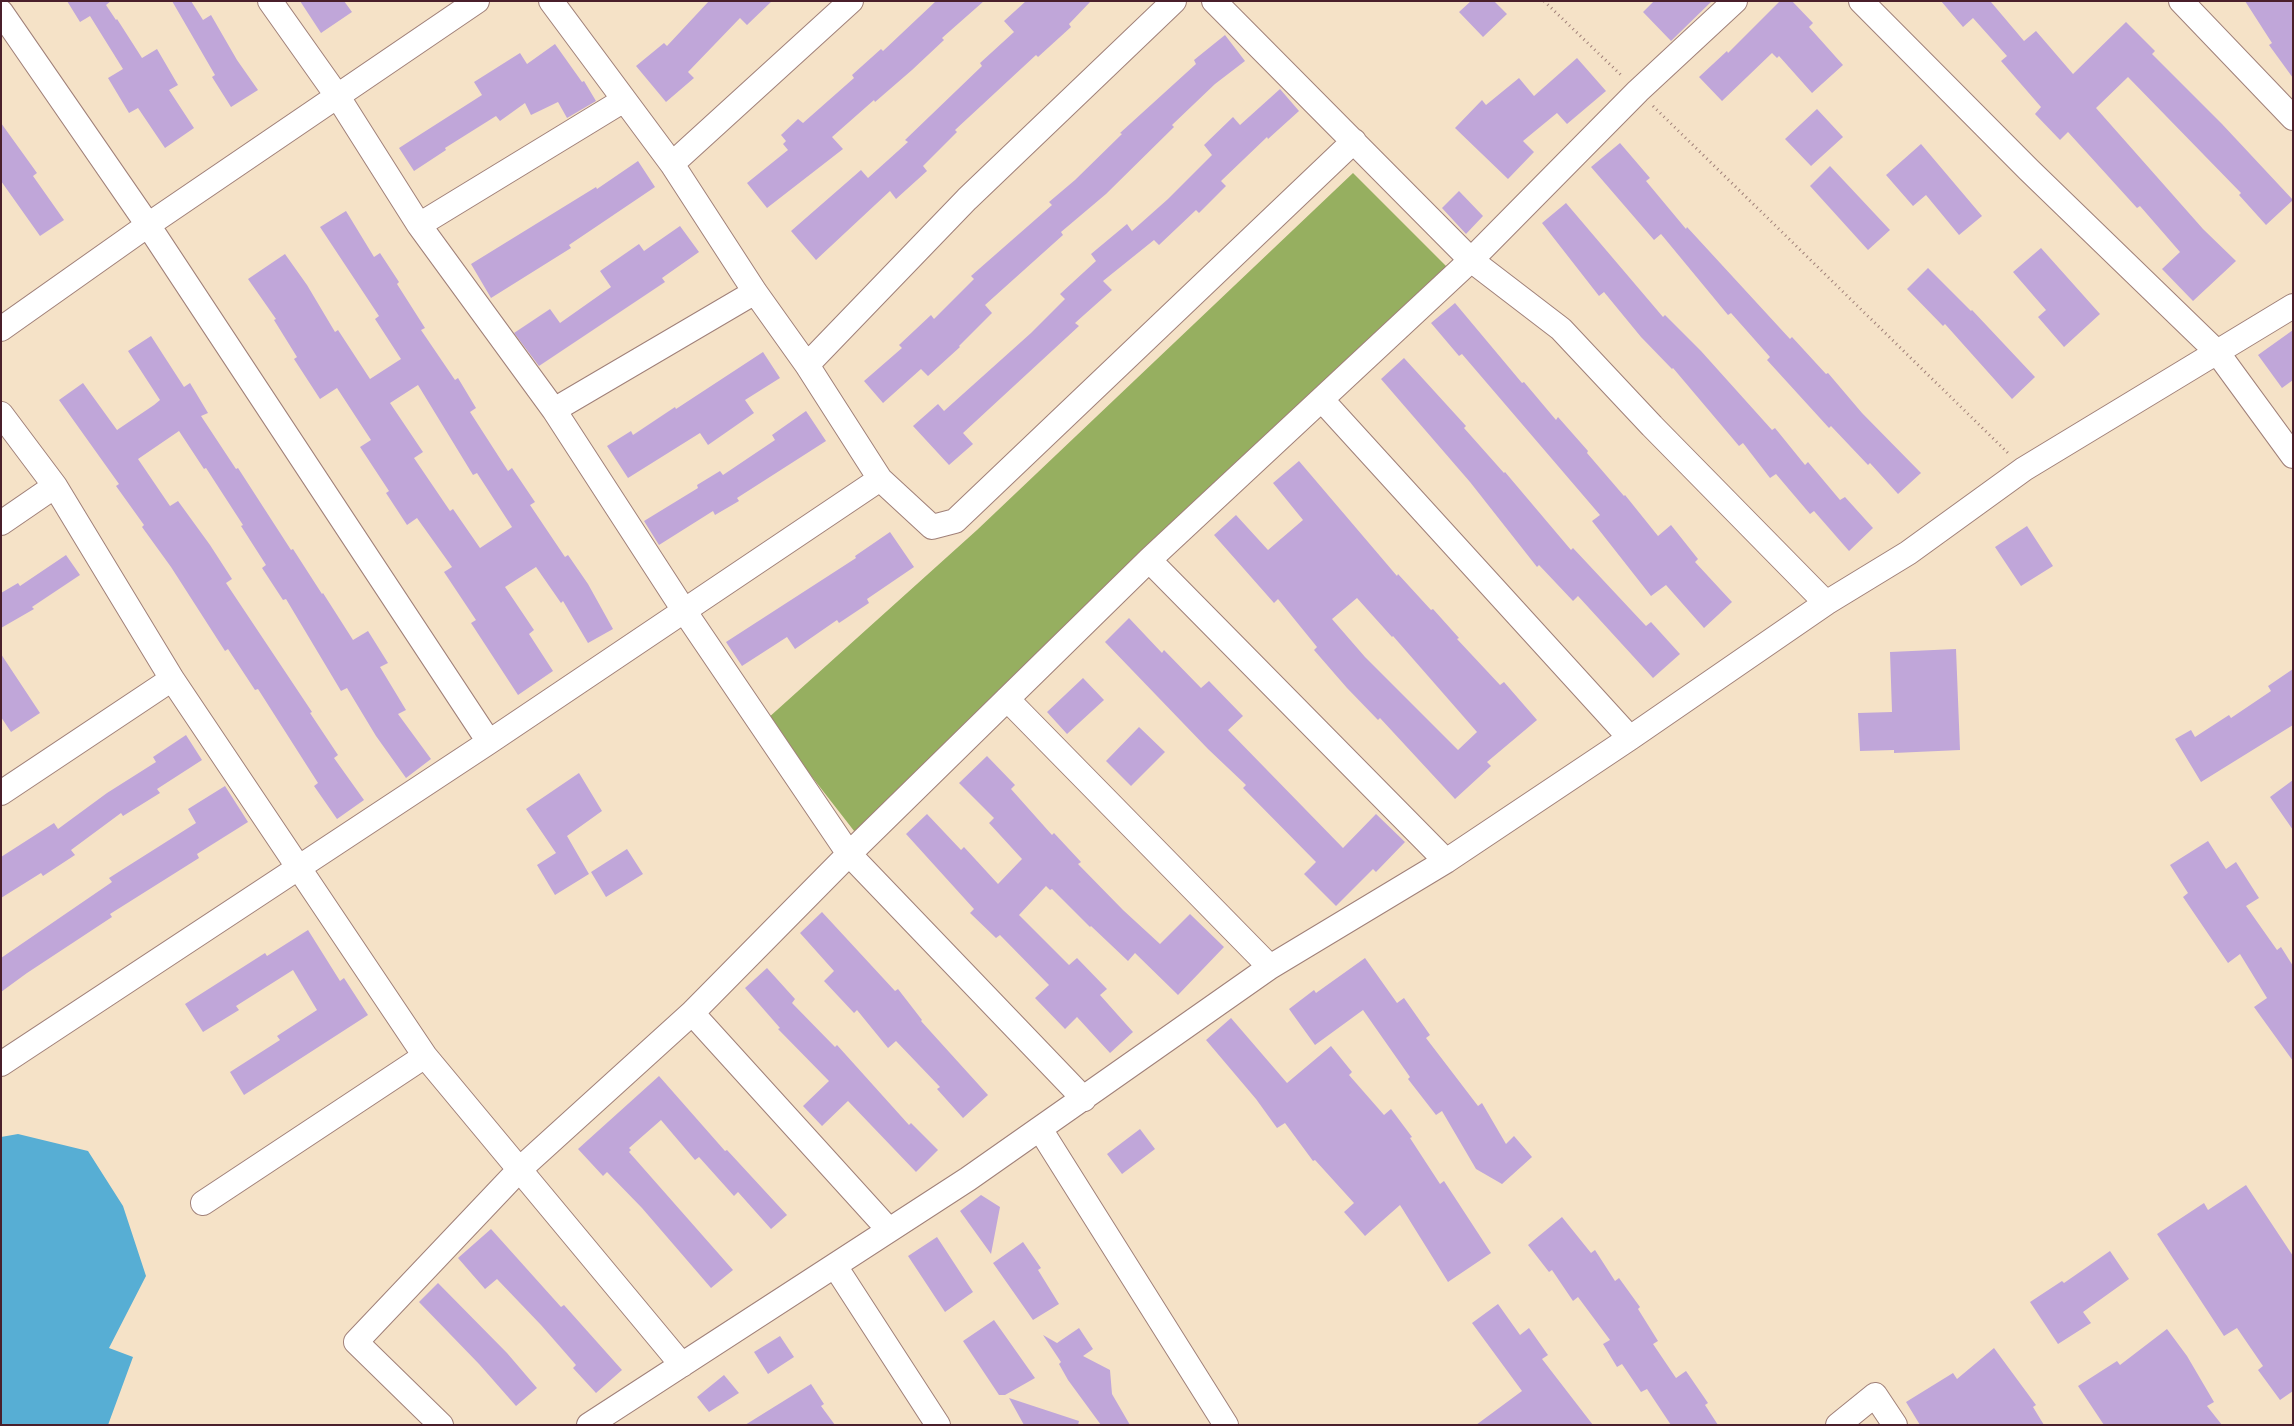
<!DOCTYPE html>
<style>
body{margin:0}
#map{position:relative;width:2294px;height:1426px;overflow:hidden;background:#f5e2c7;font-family:Pangolin,sans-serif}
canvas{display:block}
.frame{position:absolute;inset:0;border:2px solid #4a1f2b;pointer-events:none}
</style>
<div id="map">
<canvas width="2294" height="1426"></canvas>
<div class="frame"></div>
</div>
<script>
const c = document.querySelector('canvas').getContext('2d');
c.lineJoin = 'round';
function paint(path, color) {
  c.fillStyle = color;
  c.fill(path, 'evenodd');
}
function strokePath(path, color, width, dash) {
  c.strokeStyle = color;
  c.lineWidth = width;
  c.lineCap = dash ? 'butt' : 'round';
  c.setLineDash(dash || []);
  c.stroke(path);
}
const forest = new Path2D(`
 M1353 173 1455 275 865 845 767 719 977 530Z`);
const water = new Path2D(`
 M18 1134 88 1151 123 1206 146 1276 109 1348 133 1357 108 1425H1V1137Z`);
const building = new Path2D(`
 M67 1H111L106 5 116 20 117 19 142 58 157 49 178 85 169 90 194 128 165 148 138 108 129 113 108 78 123 69 90 16 80 22Z
 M172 1H191L203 20 211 15 237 60 258 90 231 107 212 77 215 75Z
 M300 1H344L352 12 321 33Z
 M709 1H772L747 25 740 18 688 72 694 78 666 102 636 66 664 43 667 46Z
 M936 1H984L942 38 944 40 912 70 875 102 874 100 832 137 843 149 767 208 747 183 788 150 783 144 786 141 781 135 798 119 803 123 854 78 852 75 881 49 883 51Z
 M1026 1H1091L1069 24 1071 27 1038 57 1036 55 955 130 957 132 923 166 927 171 896 199 890 191 816 260 791 231 861 170 868 178 908 142 905 140 982 66 980 63 1014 32 1004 21Z
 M1471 1H1494L1507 14 1483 37 1459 12Z
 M1654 1H1712L1671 41 1643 12Z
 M1780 1H1792L1813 23 1809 27 1843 65 1812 93 1779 56 1777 58 1772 53 1722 101 1699 77 1727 51 1728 53Z
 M1941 1H1992L1991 2 2024 41 2036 31 2073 74 2126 22 2155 51 2152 54 2222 124 2293 200 2266 225 2239 195 2241 193 2128 77 2096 108 2203 229 2236 261 2193 301 2162 269 2180 252 2140 206 2137 208 2068 132 2060 140 2035 114 2041 107 2001 61 2007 56 1973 18 1963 27Z
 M2245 1H2293V78L2269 45 2272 43Z
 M1225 35 1245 61 1215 84 1172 125 1174 127 1106 194 1061 232 1063 235 985 305 992 313 959 346 960 347 928 376 921 369 883 403 864 381 902 348 899 345 931 315 934 319 974 279 971 276 1052 205 1049 202 1075 180 1122 134 1120 133 1196 64 1194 60Z
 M555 44 582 82 584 81 596 101 567 118 558 102 531 115 525 103 500 121 496 116 445 148 446 150 414 171 399 148 482 95 474 82 520 53 527 64Z
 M1577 58 1606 91 1567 124 1557 113 1523 141 1534 152 1508 179 1455 128 1482 100 1486 105 1519 78 1534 96Z
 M1280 89 1299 111 1268 139 1267 137 1221 181 1226 186 1199 213 1196 210 1159 245 1154 240 1103 281 1112 290 1075 323 1079 326 963 433 973 444 949 465 913 426 938 404 944 411 1031 333 1065 299 1060 294 1096 261 1091 254 1127 224 1132 231 1168 199 1212 155 1204 145 1233 117 1240 125Z
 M1817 109 1843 137 1811 166 1785 139Z
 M1 123 37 173 33 176 64 220 40 236 1 181Z
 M1620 143 1650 178 1646 181 1686 229 1687 227 1790 339 1792 337 1826 374 1828 373 1862 413 1921 473 1898 494 1870 463 1868 465 1831 426 1829 428 1767 360 1770 357 1731 313 1728 315 1661 234 1654 240 1591 167Z
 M1921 144 1982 216 1959 235 1926 195 1913 206 1886 175Z
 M638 161 655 187 569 245 571 248 491 298 471 264 596 187 597 189Z
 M1830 166 1890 230 1868 250 1810 186Z
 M1459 191 1483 216 1466 234 1442 208Z
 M1566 203 1663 317 1665 315 1701 351 1772 430 1775 428 1805 465 1808 462 1840 500 1845 497 1873 528 1849 551 1814 511 1810 514 1776 474 1770 478 1743 443 1739 446 1673 368 1672 369 1641 337 1604 292 1599 296 1542 223Z
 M346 211 374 257 380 253 399 282 397 284 425 328 421 330 455 380 458 378 476 408 470 412 508 471 512 468 535 502 530 505 565 557 568 555 588 584 613 629 588 643 563 601 561 603 536 567 505 587 534 630 529 634 553 671 518 695 471 623 476 620 444 572 452 567 417 518 407 525 386 493 389 491 360 447 371 440 337 388 320 399 294 359 297 357 274 320 276 319 248 279 285 254 307 285 335 332 338 330 370 379 401 359 375 319 379 316 320 227ZM418 385 473 475 477 473 512 527 480 548 453 509 450 511 414 458 423 452 390 403Z
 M680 226 699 252 662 278 665 282 539 366 514 333 550 309 560 323 611 287 600 271 639 244 644 251Z
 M2041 248 2100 314 2064 347 2038 317 2046 310 2013 272Z
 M1928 268 1971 311 1972 310 2035 377 2012 399 1945 324 1943 326 1907 289Z
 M1455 303 1522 383 1524 382 1556 420 1558 417 1588 451 1587 453 1624 496 1625 495 1658 536 1671 525 1698 559 1695 562 1732 602 1704 628 1666 585 1651 596 1592 521 1600 515 1462 354 1459 356 1431 323Z
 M2293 330V380L2282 388 2258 355Z
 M151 336 184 387 190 383 208 413 201 416 236 469 238 468 291 550 293 549 322 594 323 593 353 640 368 631 388 663 380 667 406 710 398 714 431 759 406 778 376 736 347 688 341 691 286 599 283 600 262 568 266 565 241 526 243 525 206 468 204 469 179 431 138 459 170 506 178 501 210 545 232 579 226 583 312 712 310 713 338 755 334 758 364 800 337 819 314 786 318 783 258 689 255 690 228 649 225 651 171 567 142 527 144 525 116 486 119 484 59 400 83 383 117 430 154 405 160 400 128 351Z
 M763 352 780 378 745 400 754 413 708 445 700 433 628 478 607 446 631 431 633 435 675 407 676 409Z
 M1404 358 1466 426 1464 428 1504 473 1505 472 1571 550 1573 548 1646 626 1651 622 1680 654 1653 678 1578 596 1573 601 1539 565 1537 567 1470 482 1381 379Z
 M806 411 826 441 737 498 739 501 715 515 713 511 659 545 644 521 698 488 697 485 720 471 723 475 775 440 772 435Z
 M1299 461 1397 576 1398 574 1431 610 1433 609 1459 638 1457 639 1500 685 1504 682 1537 720 1487 762 1491 766 1455 799 1380 718 1378 720 1347 688 1314 650 1317 647 1278 599 1274 603 1214 535 1236 515 1268 550 1303 520 1273 483ZM1357 598 1392 637 1393 636 1477 732 1458 750 1365 657 1332 619Z
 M2027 526 2053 566 2021 586 1995 547Z
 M890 532 914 567 867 599 869 603 839 623 837 620 795 649 787 637 742 666 726 642 856 558 855 556Z
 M66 555 80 575 32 607 34 609 1 628V593L18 583 20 586Z
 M1129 618 1162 653 1164 650 1201 688 1209 681 1243 716 1228 730 1343 848 1376 814 1405 842 1376 872 1373 869 1336 906 1304 874 1316 862 1243 788 1246 785 1208 749 1105 642Z
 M1956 649 1960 750 1894 753V750L1860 751 1858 713 1892 712 1890 652Z
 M1 654 40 713 11 732 1 717Z
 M2293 669V725L2201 782 2175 739 2191 730 2195 737 2229 715 2231 718 2271 691 2268 686Z
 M1083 678 1104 700 1067 734 1047 712Z
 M1139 727 1165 752 1131 786 1106 761Z
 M186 735 202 760 157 789 160 793 123 816 121 813 71 850 75 855 43 876 41 873 1 898V857L54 823 58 829 107 793 156 762 153 757Z
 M987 756 1015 785 1011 789 1052 835 1054 833 1081 862 1078 864 1123 910 1160 944 1190 914 1224 947 1178 995 1135 953 1128 961 1091 926 1090 927 1052 889 1050 890 1046 886 1019 915 1069 965 1077 958 1107 989 1100 995 1133 1032 1110 1053 1077 1017 1065 1029 1035 998 1049 985 1000 935 996 938 970 913 974 909 906 834 927 814 961 850 964 847 998 884 1022 859 989 823 994 818 959 783Z
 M579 773 602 811 567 836 589 874 555 895 537 865 556 853 526 809Z
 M2293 780V830L2270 797Z
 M225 786 248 822 197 854 199 858 110 914 112 917 27 973 1 992V958L112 882 109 878 196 823 188 809Z
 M2208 841 2226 869 2236 862 2259 898 2246 906 2277 950 2281 947 2293 966V1061L2254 1007 2267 998 2240 954 2228 963 2183 897 2188 893 2170 865Z
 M627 849 643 874 606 897 591 872Z
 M822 912 895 991 898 989 922 1020 921 1021 988 1095 963 1118 937 1089 940 1087 896 1041 888 1048 857 1010 854 1013 824 981 834 971 800 933Z
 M308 930 340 981 344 978 368 1015 244 1095 230 1072 280 1040 277 1036 317 1010 293 970 236 1006 239 1010 203 1032 185 1004 265 953 267 956Z
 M1365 958 1397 1003 1404 998 1430 1035 1426 1038 1478 1106 1482 1103 1506 1144 1514 1136 1532 1157 1502 1184 1476 1169 1442 1111 1436 1115 1408 1079 1410 1077 1363 1010 1315 1045 1289 1009 1314 990 1316 993Z
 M767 968 795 999 792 1003 835 1047 837 1045 909 1125 911 1123 938 1150 916 1172 848 1101 822 1126 803 1106 829 1081 778 1029 780 1028 745 988Z
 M1231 1018 1287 1083 1331 1046 1352 1072 1349 1075 1384 1115 1391 1109 1412 1137 1410 1138 1440 1184 1444 1181 1491 1253 1448 1282 1400 1205 1365 1236 1344 1212 1354 1203 1315 1160 1313 1161 1285 1123 1277 1128 1256 1099 1206 1040Z
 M659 1076 725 1151 727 1150 787 1215 771 1229 738 1192 734 1196 699 1157 695 1160 661 1120 629 1148 631 1150 629 1152 733 1270 711 1288 642 1208 607 1172 603 1176 578 1149Z
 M1140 1129 1155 1149 1122 1174 1107 1154Z
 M2246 1185 2293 1256V1391L2280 1400 2258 1370 2263 1366 2237 1328 2224 1336 2157 1234 2204 1203 2208 1210Z
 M981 1195 1000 1207 991 1254 960 1211Z
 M1562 1217 1591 1253 1595 1250 1615 1281 1619 1278 1640 1307 1638 1309 1658 1341 1653 1344 1676 1378 1686 1371 1708 1403 1705 1405 1718 1425H1671L1647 1389 1641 1392 1622 1364 1617 1367 1603 1344 1610 1340 1578 1297 1573 1301 1552 1270 1549 1272 1528 1245Z
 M491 1229 561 1307 564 1305 622 1370 596 1393 573 1368 576 1365 541 1325 497 1279 485 1289 458 1258Z
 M937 1237 973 1292 945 1312 908 1256Z
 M1023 1242 1041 1268 1038 1270 1059 1304 1033 1320 993 1263Z
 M2110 1251 2129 1279 2083 1312 2091 1323 2058 1344 2030 1302 2062 1281 2064 1283Z
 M438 1283 507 1353 537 1388 516 1406 479 1364 419 1302Z
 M1498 1304 1520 1335 1529 1328 1548 1355 1542 1359 1593 1425H1476L1522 1391 1472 1323Z
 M994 1320 1035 1378 1005 1395H999L963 1341Z
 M1079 1328 1093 1349 1083 1356 1110 1370 1112 1394 1130 1425H1101L1068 1380 1059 1364 1061 1362 1043 1335 1057 1343Z
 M2167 1329 2187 1356 2214 1402 2207 1406 2222 1425H2104L2078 1386 2117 1361 2120 1365Z
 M780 1336 794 1357 768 1374 754 1352Z
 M1994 1348 2036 1405 2033 1407 2044 1425H1920L1906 1402 1953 1373 1957 1379Z
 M724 1375 739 1393 709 1412 697 1397Z
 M811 1384 824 1404 821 1406 835 1425H745Z
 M1009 1398 1079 1421 1078 1425H1024Z`);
const path = new Path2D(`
 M1544 1 1621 75
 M1653 106 2008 453`);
const minor = new Path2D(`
 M270 1 338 97 419 225 554 410 685 612 849 854 1084 1099
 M551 1 672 164 755 292 807 365 880 479 932 527 955 521 1354 141
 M1214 1 1471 260 1561 329 1652 426 1826 603
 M1861 1 2029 170 2217 352 2293 456
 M2181 1 2293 118
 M1 12 148 225 489 742
 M672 164 851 1
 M419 225 624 100
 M1 329 148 225 477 1
 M807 365 967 199 1174 1
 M1322 400 1630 738
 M554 410 755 292
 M1 414 55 486 172 679 425 1056 682 1365
 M1 523 55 486
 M1149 560 1446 861
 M1007 699 1270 967
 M1 793 172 679
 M692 1013 889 1230
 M1 1064 489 742 880 479
 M1040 1129 1226 1425
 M203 1203 425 1056
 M835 1266 938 1425
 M441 1425 356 1342 520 1169 692 1013 849 854 1149 560 1471 260 1638 91 1735 1
 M589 1425 968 1179 1270 967 1446 861 1630 738 1826 603 1908 553 2024 469 2293 306
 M1838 1425 1875 1395 1895 1425`);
paint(forest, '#96af60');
paint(water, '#57aed4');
paint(building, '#c0a6d9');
strokePath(minor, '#a08079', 26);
strokePath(path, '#a08079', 3, [1, 4]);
strokePath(minor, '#fff', 24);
</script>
